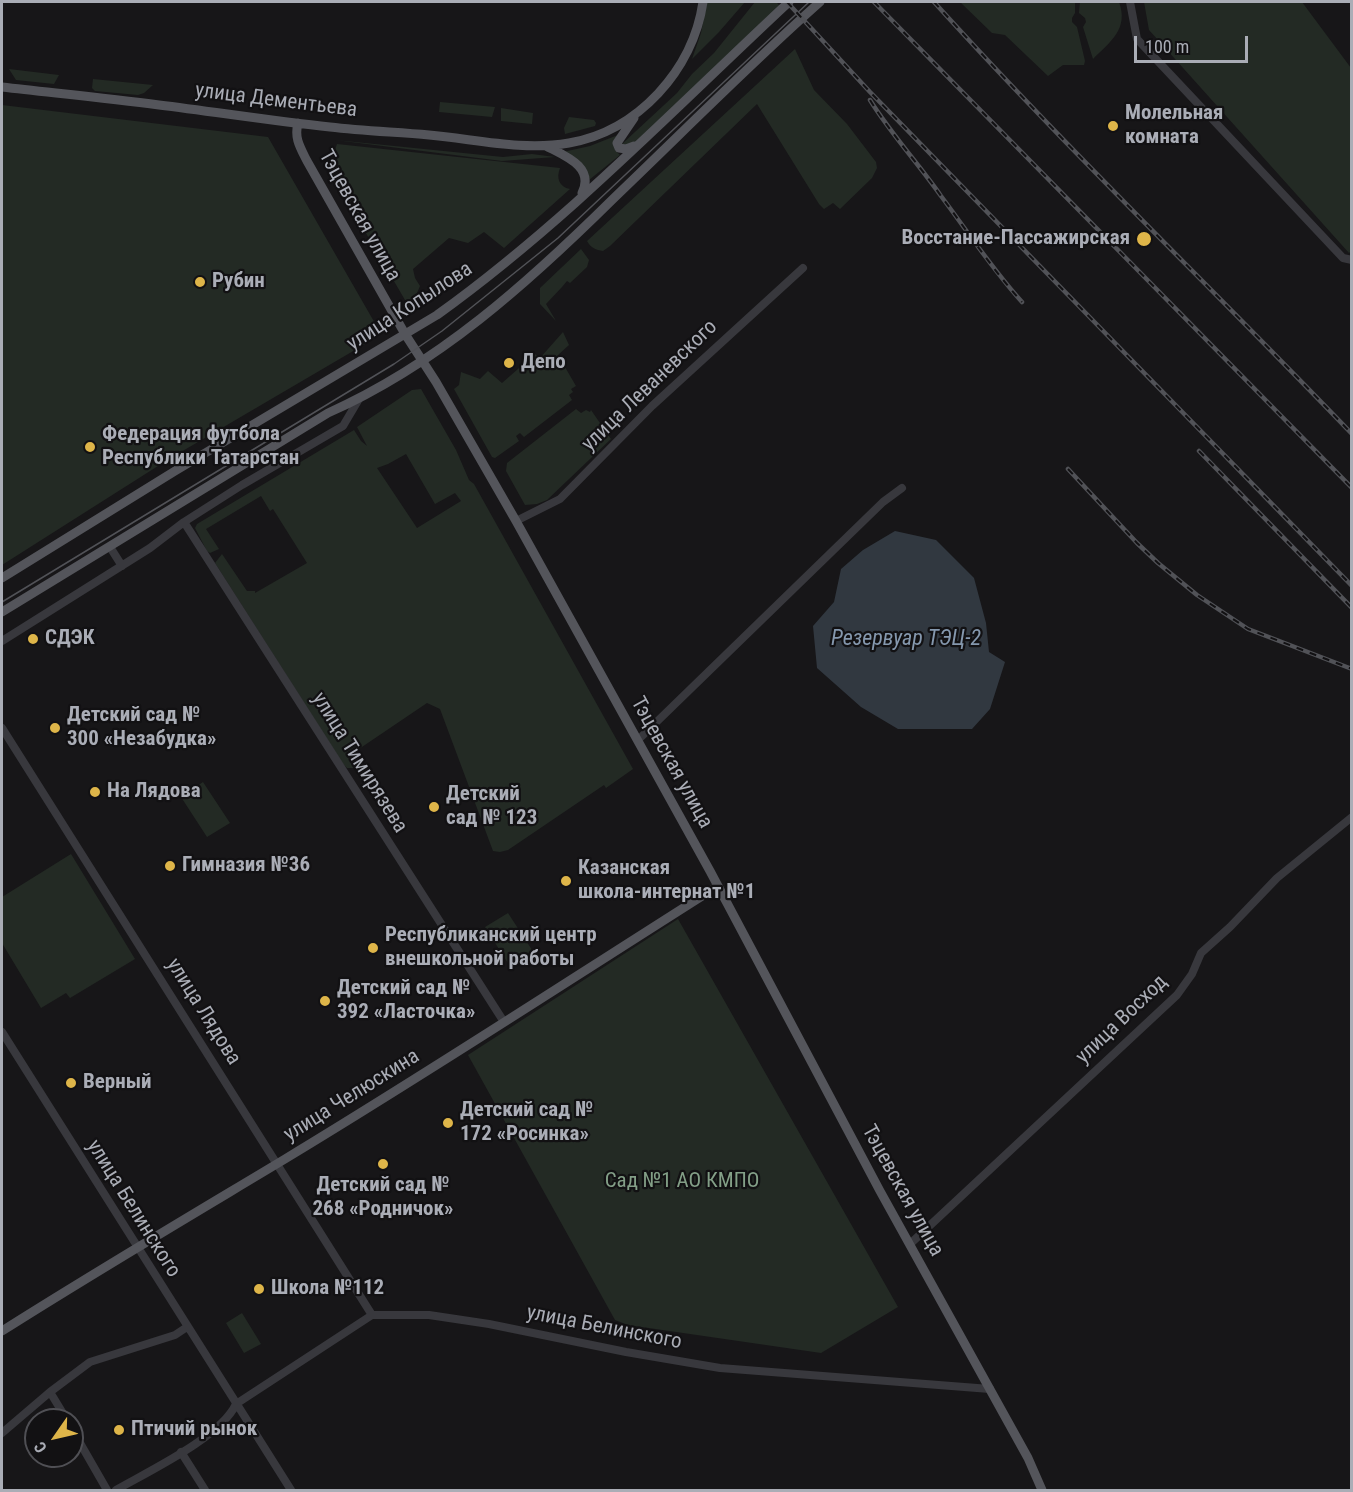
<!DOCTYPE html>
<meta charset="utf-8">
<style>
body{margin:0}
#map{position:relative;width:1353px;height:1492px;overflow:hidden;background:#171618;font-family:"Roboto Condensed",sans-serif}
canvas{display:block}
.frame{position:absolute;inset:0;border:3px solid #aaadb6;pointer-events:none}
.north{position:absolute;left:24px;top:1408px;width:60px;height:60px;box-sizing:border-box;background:#121113;border:2px solid #4f4f54;border-radius:50%;rotate:236deg;font-size:16px;font-weight:700;line-height:24px;text-align:center;color:#aaadb6}
.north::after{content:'';display:block;margin:auto;width:21px;height:27px;background:#deb549;clip-path:polygon(50% 0,100% 100%,50% 72%,0 100%)}
.scale{position:absolute;left:1134px;top:36px;width:114px;height:27px;box-sizing:border-box;border:3px solid #aaadb6;border-top:0;padding-left:8px;font-size:18px;line-height:21px;white-space:nowrap;color:#aaadb6;-webkit-text-stroke:4px #121113;paint-order:stroke}
</style>
<div id="map">
<canvas width="1353" height="1492"></canvas>
<div class="frame"></div>
<div class="north">С</div>
<div class="scale">100 m</div>
</div>
<script>
const c = document.querySelector('canvas').getContext('2d');
c.lineJoin = 'round';
function paint(path, color) {
  c.fillStyle = color;
  c.fill(path, 'evenodd');
}
function strokePath(path, color, width, dash) {
  c.strokeStyle = color;
  c.lineWidth = width;
  c.lineCap = dash ? 'butt' : 'round';
  c.setLineDash(dash || []);
  c.stroke(path);
}
function write(font, color, halo, rows, align = 'center') {
  c.font = font + ' "Roboto Condensed",sans-serif';
  c.lineWidth = 4.5;
  c.setLineDash([]);
  c.textBaseline = 'middle';
  c.strokeStyle = halo;
  c.fillStyle = color;
  for (const [text, x, y, turn = 0] of rows) {
    c.save();
    c.translate(x, y);
    c.rotate((+turn || 0) * Math.PI / 180);
    c.textAlign = isNaN(turn) ? turn : align;
    if (halo) c.strokeText(text, 0, 0);
    c.fillText(text, 0, 0);
    c.restore();
  }
}
const green = new Path2D(`
 M707 2H745L719 32 692 59 701 33Z
 M755 2H776L780 6 638 141 631 146 622 144 677 93 692 74 714 53Z
 M960 2H1075V13L1072 18V22L1077 27 1085 61 1084 65H1063L1048 76 1005 35 992 33Z
 M1080 2H1119C1129 29 1110 42 1093 59L1083 27 1086 22 1085 18 1079 13Z
 M1144 2H1302L1351 68V251L1349 253 1149 30Z
 M795 49 814 90 847 124 876 162 877 168 872 178 840 209 833 203 824 209 819 204 757 104 610 246 603 251C596 250 591 248 587 241Z
 M9 69 59 75 54 84 16 80Z
 M93 79 153 85 144 93 138 95 95 91 92 88Z
 M440 102 495 107 492 117 439 112Z
 M2 105 268 137 380 332 372 340 169 459 2 565Z
 M501 108 533 113 532 124 501 121Z
 M569 117 594 120 596 123 595 126 565 134 564 128Z
 M623 133 614 142 615 150 620 155 589 180 588 173 563 152 590 146Z
 M335 140 503 157 532 154 555 157 502 161Z
 M337 144 560 168C556 178 559 187 570 189L504 248 484 232 468 243 449 238 413 269 415 278 420 286 414 300 410 303 405 300 325 163 333 156Z
 M581 249 589 260 587 267 570 283 567 281 562 287 546 304 556 321 540 304V288Z
 M563 332 569 345 558 355 576 386 571 389 573 392 569 395 572 400 524 437 520 433 516 436 519 441 495 458 492 457 454 389 459 385 461 372 480 379 488 371 502 383 535 354 540 358Z
 M421 389 456 450 469 480 474 484 633 769 606 788 604 785 508 850 500 852 493 851 440 709 427 703 356 751 362 761 353 768H347L343 764 215 563 222 554 247 591H255V593L307 563 273 509 270 511 261 496 206 529 219 549 210 553 207 551 195 528 197 524 354 430 361 441 367 446 357 427 412 390ZM406 454 435 504 455 493 461 501 417 528 377 468 388 464Z
 M576 409 581 413 586 410 590 412 591 410 611 439 547 500 537 504 525 505 506 471 507 463Z
 M203 782 230 823 207 837 181 797Z
 M71 854 135 959 70 998 66 993 41 1008 2 943V897Z
 M508 913 534 953 511 968 485 927Z
 M678 919 898 1307 821 1353 628 1325 615 1320 468 1055Z
 M242 1313 261 1344 244 1353 226 1323Z`);
const water = new Path2D(`
 M895 531 936 540 974 578 986 623 989 652 1005 662 990 709 972 729H898L861 707 817 668 813 626 834 602 841 569 863 550Z`);
const minor = new Path2D(`
 M1130 2 1137 39 1343 258 1352 260
 M516 521 560 499 652 406 803 268
 M184 522 504 1022
 M110 547 122 566
 M2 641 150 548 184 522 242 485 343 426 359 399
 M2 728 372 1315
 M638 740 883 502 902 488
 M2 1032 291 1490
 M910 1244 1177 995 1192 974 1201 953 1230 927 1277 878 1352 817
 M50 1392 67 1420
 M236 1404 372 1315H429L489 1324 626 1352 720 1368 990 1389
 M72 1429 107 1490
 M2 1433 50 1392 90 1362 175 1335 187 1327
 M181 1452 205 1490
 M116 1490C149 1471 221 1437 236 1404`);
const major = new Path2D(`
 M2 87C54 93 107 98 159 105 216 112 273 121 330 127 363 131 396 132 429 135 475 139 522 151 569 143 638 131 693 70 703 2
 M298 123C294 138 300 147 307 161L405 334 436 382 516 521 710 871 880 1191 1028 1458 1042 1490
 M546 146C565 156 595 167 582 193
 M634 146 626 149 619 148 617 143 634 118
 M2 578 175 471 437 315C565 223 674 109 789 2
 M2 612 328 413C438 364 528 283 613 199 682 133 749 65 820 2
 M2 1331C95 1272 190 1216 285 1159 431 1071 574 977 718 886`);
const tram = new Path2D(`
 M2 602 394 364 442 331 558 238 809 2`);
const rail = new Path2D(`
 M787 2 870 92 1352 586
 M874 2 1352 488
 M934 2C1068 150 1213 289 1352 434
 M870 100C891 134 918 163 941 196 968 232 992 269 1022 302
 M1199 451 1352 608
 M1068 469 1137 543 1158 563 1197 595 1248 629 1352 669`);
const markers = [
 [1113,126,6,"#deb549"],
 [1144,239,8,"#deb549"],
 [200,282,6,"#deb549"],
 [509,363,6,"#deb549"],
 [90,447,6,"#deb549"],
 [33,639,6,"#deb549"],
 [55,728,6,"#deb549"],
 [95,792,6,"#deb549"],
 [434,807,6,"#deb549"],
 [170,866,6,"#deb549"],
 [566,881,6,"#deb549"],
 [373,948,6,"#deb549"],
 [325,1001,6,"#deb549"],
 [71,1083,6,"#deb549"],
 [448,1123,6,"#deb549"],
 [383,1164,6,"#deb549"],
 [259,1289,6,"#deb549"],
 [119,1430,6,"#deb549"]
];
const streetNames = [
 ["улица Дементьева",276,101,7],
 ["Тэцевская улица",359,216,61],
 ["улица Копылова",410,307,-33],
 ["улица Леваневского",650,386,-44],
 ["улица Тимирязева",359,763,58],
 ["Тэцевская улица",671,763,61],
 ["улица Лядова",203,1012,58],
 ["улица Восход",1122,1020,-44],
 ["улица Челюскина",352,1096,-32],
 ["Тэцевская улица",902,1191,61],
 ["улица Белинского",133,1209,58],
 ["улица Белинского",604,1328,11]
];
const poiNames = [
 ["Молельная",1125,114],
 ["комната",1125,138],
 ["Восстание-Пассажирская",1130,239,"right"],
 ["Рубин",212,282],
 ["Депо",521,363],
 ["Федерация футбола",102,435],
 ["Республики Татарстан",102,459],
 ["СДЭК",45,639],
 ["Детский сад №",67,716],
 ["300 «Незабудка»",67,740],
 ["На Лядова",107,792],
 ["Детский",446,795],
 ["сад № 123",446,819],
 ["Гимназия №36",182,866],
 ["Казанская",578,869],
 ["школа-интернат №1",578,893],
 ["Республиканский центр",385,936],
 ["внешкольной работы",385,960],
 ["Детский сад №",337,989],
 ["392 «Ласточка»",337,1013],
 ["Верный",83,1083],
 ["Детский сад №",460,1111],
 ["172 «Росинка»",460,1135],
 ["Детский сад №",383,1186,"center"],
 ["268 «Родничок»",383,1210,"center"],
 ["Школа №112",271,1289],
 ["Птичий рынок",131,1430]
];
const parkNames = [
 ["Сад №1 АО КМПО",682,1182]
];
const waterNames = [
 ["Резервуар ТЭЦ-2",906,639]
];
paint(green, '#232a24');
paint(water, '#313840');
strokePath(minor, '#38383d', 8);
strokePath(major, '#54555b', 9);
strokePath(tram, '#515257', 1.5);
strokePath(rail, '#515257', 4.5);
strokePath(rail, '#121113', 2, [7]);
for (const [x, y, r, color] of markers) {
  const dot = new Path2D();
  dot.arc(x, y, r, 0, 2 * Math.PI);
  c.fillStyle = color;
  c.fill(dot);
  strokePath(dot, '#121113', 2);
}
write('21px', '#aaadb6', '#121113', streetNames);
write('bold 21px', '#aaadb6', '#121113', poiNames, 'left');
write('21px', '#839f87', '#121113', parkNames);
write('italic 22px', '#8598ae', '#121113', waterNames);
</script>
